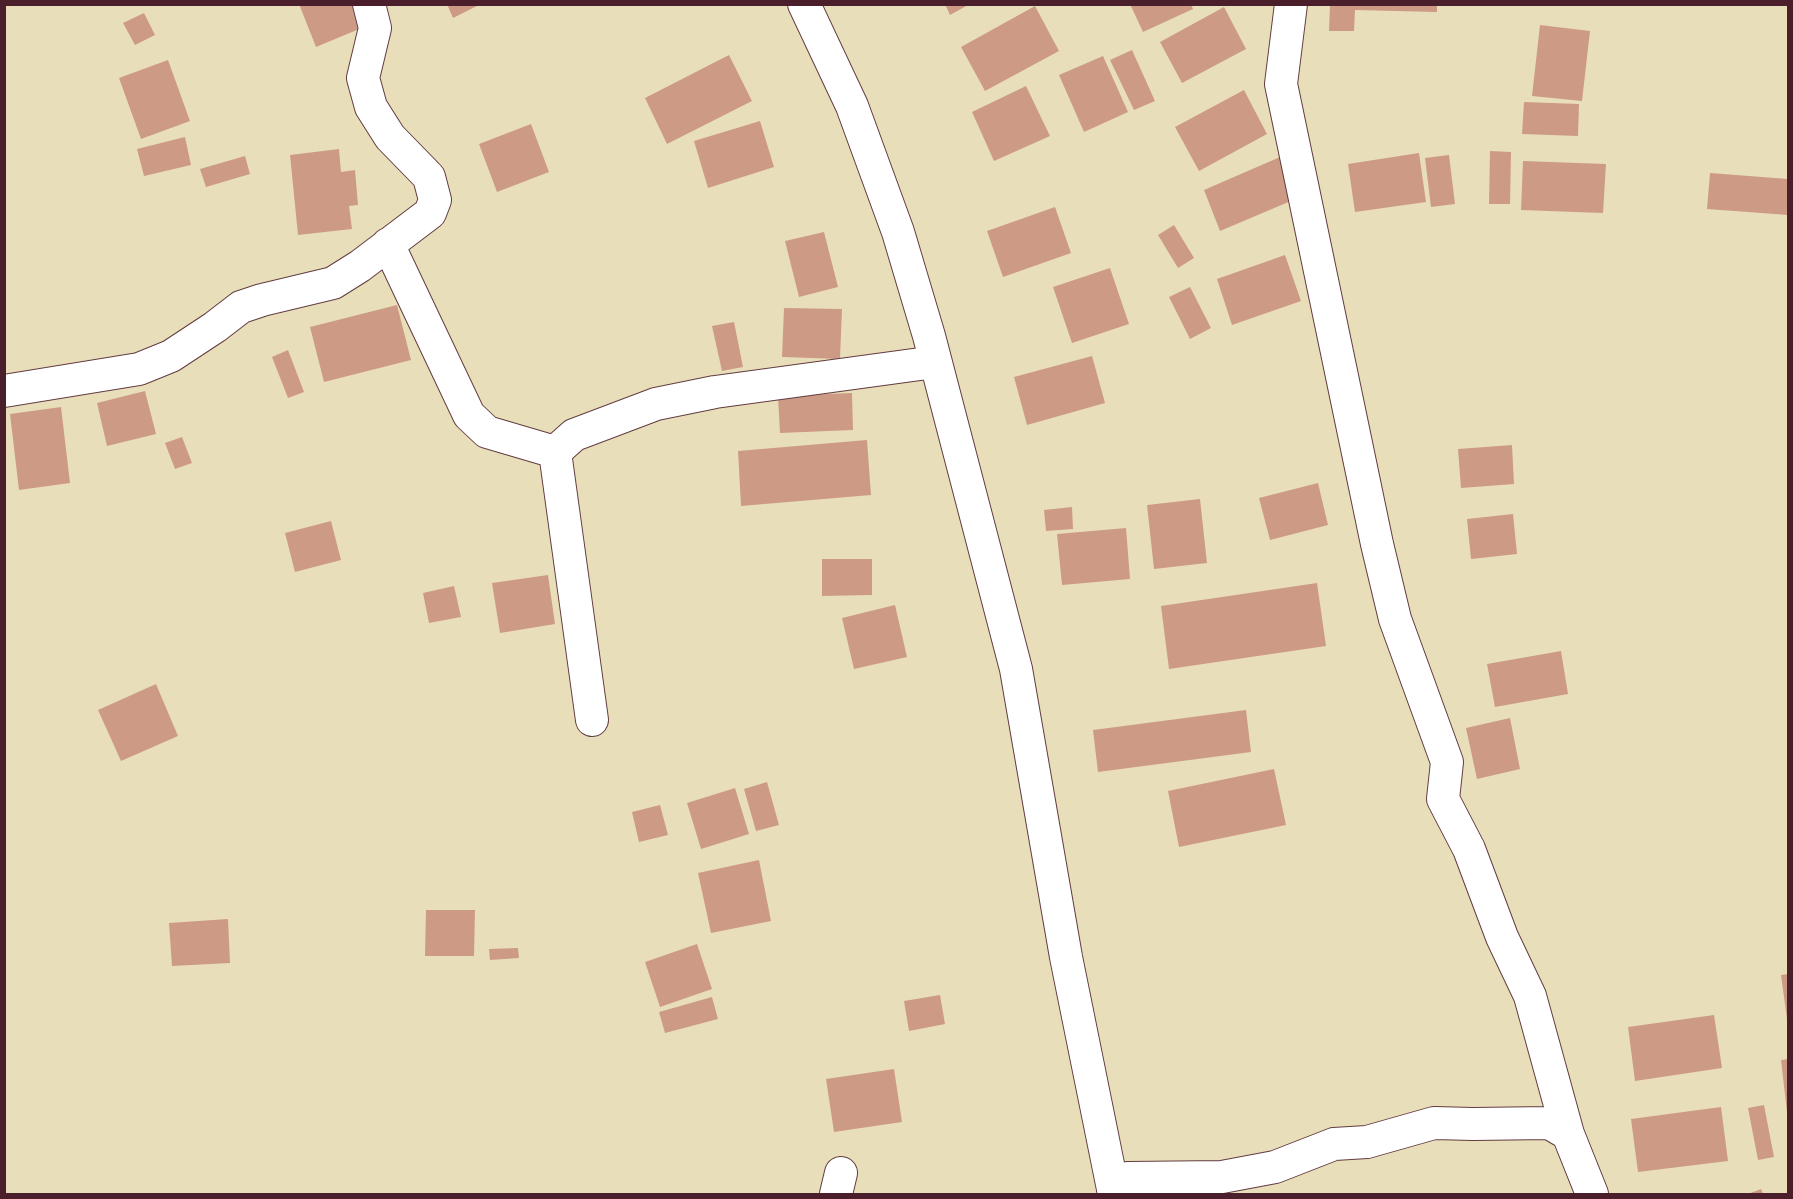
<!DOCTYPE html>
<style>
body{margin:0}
#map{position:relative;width:1793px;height:1199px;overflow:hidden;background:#e9deba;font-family:"Indie Flower",sans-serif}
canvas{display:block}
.frame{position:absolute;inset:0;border:6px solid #4a1f2b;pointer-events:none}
</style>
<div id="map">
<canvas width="1793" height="1199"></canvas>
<div class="frame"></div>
</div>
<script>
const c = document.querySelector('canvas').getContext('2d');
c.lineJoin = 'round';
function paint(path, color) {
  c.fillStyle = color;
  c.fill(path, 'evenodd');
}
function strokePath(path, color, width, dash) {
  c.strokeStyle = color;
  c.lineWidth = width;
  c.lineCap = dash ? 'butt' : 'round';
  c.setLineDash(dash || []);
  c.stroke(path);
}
const building = new Path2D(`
 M299 4H355L364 27 316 47Z
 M447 4H481L453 18Z
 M945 4H970L950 15Z
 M1130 4H1191L1193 9 1143 32Z
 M1330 4H1437V12L1355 10 1354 31H1329Z
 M1035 6 1059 51 985 91 961 47Z
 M1224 7 1246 49 1182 83 1160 42Z
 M144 13 155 35 135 45 123 23Z
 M1540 25 1590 31 1582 101 1532 96Z
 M1132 50 1155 101 1134 110 1110 60Z
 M729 55 752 101 667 144 645 98Z
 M1103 56 1128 112 1084 132 1059 75Z
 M168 60 190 121 141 139 119 78Z
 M1026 86 1050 136 994 161 972 112Z
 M1244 90 1267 134 1199 171 1175 127Z
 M1524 102 1579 104 1578 136 1522 134Z
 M760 121 774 167 708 188 694 141Z
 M531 124 549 172 497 192 479 144Z
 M185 137 191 165 144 176 137 149Z
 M339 149 341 172 355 170 358 205 349 206 352 229 298 235 290 155Z
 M1490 151 1511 152 1510 204H1489Z
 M1419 153 1426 202 1355 212 1348 164Z
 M1449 155 1455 204 1431 207 1425 158Z
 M245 156 250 174 206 187 200 169Z
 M1280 157 1298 198 1220 231 1204 190Z
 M1523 161 1606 164 1603 213 1521 210Z
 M1710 173 1788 179V215L1707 209Z
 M1055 207 1071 253 1003 277 987 231Z
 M1174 225 1194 258 1178 268 1158 235Z
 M824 232 838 287 799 297 785 241Z
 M1285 255 1301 301 1232 325 1217 279Z
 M1110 268 1129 324 1072 343 1053 287Z
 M1190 287 1211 328 1190 339 1169 297Z
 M397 305 411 360 324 382 310 327Z
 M784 308 842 309 840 359 782 357Z
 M734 322 743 367 722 371 712 326Z
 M288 350 304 392 288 398 272 357Z
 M1092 356 1105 403 1027 425 1014 377Z
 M145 391 156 434 107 446 97 403Z
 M852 393 853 430 780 433 778 396Z
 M61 407 70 483 19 490 10 414Z
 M182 437 192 463 175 469 165 443Z
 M867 440 871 495 741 506 738 451Z
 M1512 445 1514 484 1461 488 1458 449Z
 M1318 483 1328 525 1270 540 1259 498Z
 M1200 499 1207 563 1154 569 1147 505Z
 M1072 507 1073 529 1046 531 1044 510Z
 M1513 514 1517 554 1471 559 1467 519Z
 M331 521 341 560 295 572 285 533Z
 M1126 528 1130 579 1062 585 1057 534Z
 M822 559H872V595L822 596Z
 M548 575 555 624 500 633 492 583Z
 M1317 583 1326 646 1169 669 1161 606Z
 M454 586 461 617 429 623 423 593Z
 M895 605 907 657 854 669 842 618Z
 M1561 651 1568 694 1495 707 1487 664Z
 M156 684 178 736 121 761 98 710Z
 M1246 710 1251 752 1098 772 1093 730Z
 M1510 718 1520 769 1477 779 1466 728Z
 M1274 769 1286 825 1179 847 1168 791Z
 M767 782 779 825 756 831 744 789Z
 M735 788 749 834 701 849 687 803Z
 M660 805 668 835 639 842 632 812Z
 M759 860 771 921 711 933 698 873Z
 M426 910H475L474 956H425Z
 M228 919 230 963 172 966 169 923Z
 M697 944 712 989 660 1007 645 962Z
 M518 948 519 958 490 960 489 949Z
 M1788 974V1019H1787L1781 975Z
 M940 995 945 1024 909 1031 904 1001Z
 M712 997 718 1019 665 1033 659 1012Z
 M1714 1015 1722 1068 1635 1081 1628 1027Z
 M1788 1059V1112H1787L1781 1060Z
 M894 1069 902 1122 834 1132 826 1079Z
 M1764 1105 1774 1157 1758 1160 1748 1108Z
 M1721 1107 1728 1161 1638 1172 1631 1119Z
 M1761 1189 1763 1194H1748Z`);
const minor = new Path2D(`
 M804 4 852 106 898 232 929 336 1016 669 1066 957 1114 1194
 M1291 4 1281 84 1377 544 1395 619 1447 762 1443 799 1469 849 1502 937 1530 996 1568 1134
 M388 244 469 415 487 432 555 452
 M4 391 139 369 171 356 215 327 241 307 262 300 333 283 360 266 430 213 435 200 429 177 390 137 371 107 363 78 375 28 369 4
 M555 452 574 435 656 404 715 392 935 362
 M555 452 592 720
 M1112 1180 1129 1178 1222 1177 1275 1167 1334 1144 1367 1142 1434 1123 1473 1124 1549 1123 1568 1134 1592 1194
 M836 1194 841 1173`);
paint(building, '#cd9b85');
strokePath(minor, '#623c40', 34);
strokePath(minor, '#fff', 32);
</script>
